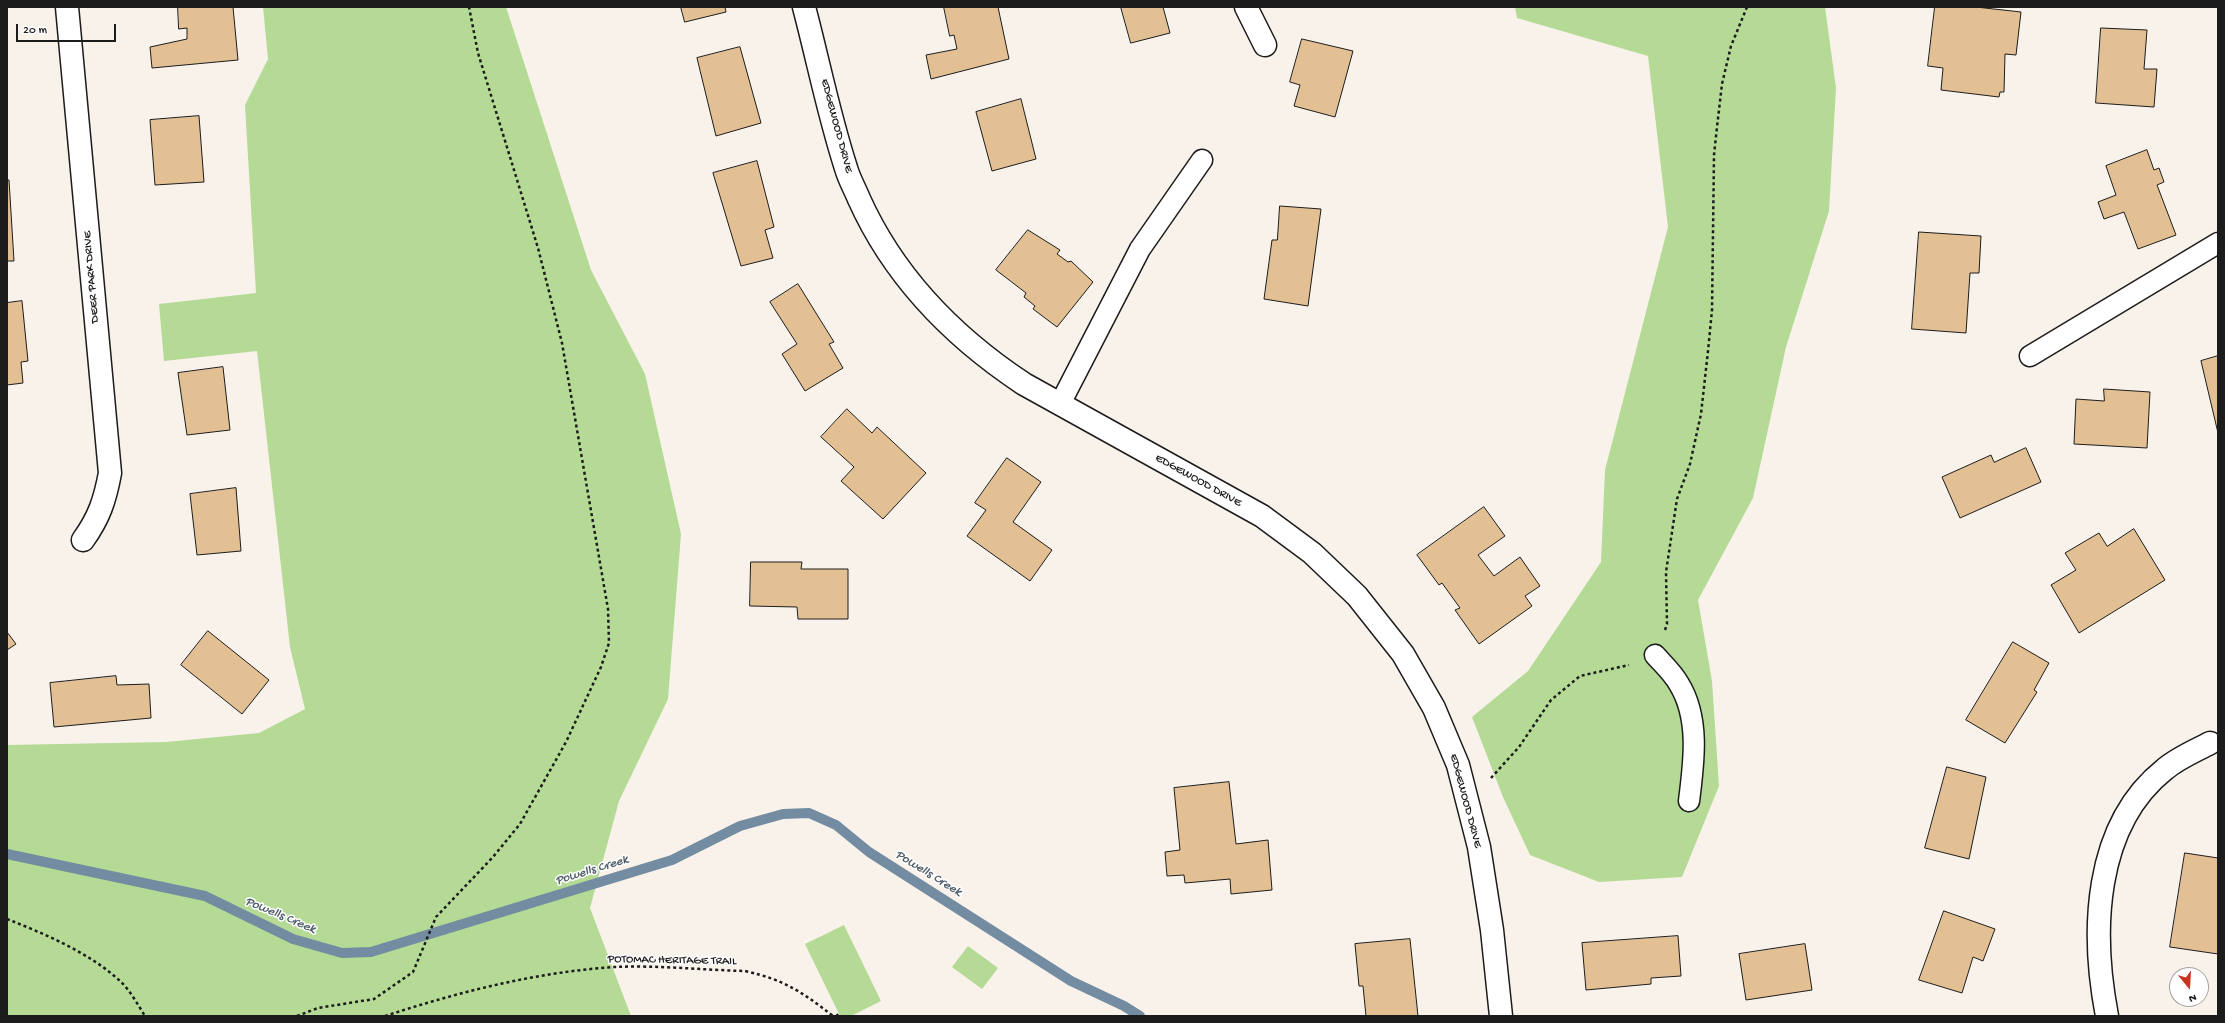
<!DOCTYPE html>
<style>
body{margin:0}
#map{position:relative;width:2225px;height:1023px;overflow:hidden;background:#f9f2ea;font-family:"Gochi Hand",sans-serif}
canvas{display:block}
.frame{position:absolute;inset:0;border:8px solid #1c1c1c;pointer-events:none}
.north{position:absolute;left:2169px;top:967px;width:40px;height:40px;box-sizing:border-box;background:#fff;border:1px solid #a4a4a4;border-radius:50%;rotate:162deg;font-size:11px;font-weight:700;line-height:16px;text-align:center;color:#1c1c1c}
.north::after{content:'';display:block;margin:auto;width:14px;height:18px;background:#c8321e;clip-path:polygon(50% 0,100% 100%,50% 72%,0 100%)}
.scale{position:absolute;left:16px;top:24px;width:100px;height:18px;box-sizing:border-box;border:2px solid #1c1c1c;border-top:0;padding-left:5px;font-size:12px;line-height:14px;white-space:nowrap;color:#1c1c1c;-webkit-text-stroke:3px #fff;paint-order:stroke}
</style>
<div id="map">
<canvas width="2225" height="1023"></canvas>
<div class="frame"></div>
<div class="north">N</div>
<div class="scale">20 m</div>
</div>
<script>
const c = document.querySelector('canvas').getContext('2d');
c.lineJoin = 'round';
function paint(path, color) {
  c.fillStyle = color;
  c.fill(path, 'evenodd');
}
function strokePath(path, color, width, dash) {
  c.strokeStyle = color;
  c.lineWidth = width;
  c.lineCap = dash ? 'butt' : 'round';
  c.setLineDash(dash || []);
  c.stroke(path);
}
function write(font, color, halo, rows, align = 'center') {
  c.font = font + ' "Gochi Hand",sans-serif';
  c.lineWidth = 3;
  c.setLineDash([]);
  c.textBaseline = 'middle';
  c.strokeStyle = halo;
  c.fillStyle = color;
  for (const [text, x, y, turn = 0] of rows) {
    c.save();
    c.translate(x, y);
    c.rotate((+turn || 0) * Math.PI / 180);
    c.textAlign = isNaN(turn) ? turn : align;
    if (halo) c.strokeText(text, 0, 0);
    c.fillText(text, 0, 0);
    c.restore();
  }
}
const green = new Path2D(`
 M263 7H506L591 270 645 374 681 534 668 699 619 801 590 908 631 1016H7V745L166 742 259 733 305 709 290 647 257 351 164 361 159 304 256 293 245 105 268 59Z
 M1515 7H1825L1836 88 1829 211 1786 347 1753 498 1698 600 1712 681 1719 786 1682 877 1599 882 1530 855 1503 797 1472 717 1528 671 1601 562 1605 470 1668 227 1648 56 1517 18Z
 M844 925 881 1001 851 1016H840L805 944Z
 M968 946 998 968 982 989 952 967Z`);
const stream = new Path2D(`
 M7 854 205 896 293 939 342 953 371 952 672 860 740 826 783 814 809 813 836 825 869 852 1071 981 1124 1006 1140 1016`);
const building = new Path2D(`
 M178 7H233L238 60 152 68 150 47 187 39V28L179 29Z
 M681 7H725L726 12 685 22Z
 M944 7H998L1009 59 931 79 926 55 957 49 954 35 950 36Z
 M1121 7H1163L1170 33 1131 43Z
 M1935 7H1976L2021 12 2016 55 2005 54 2004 92H2000L1999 97 1941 90 1943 68 1928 66Z
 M2101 28 2147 30 2144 69H2157L2154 107 2096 103Z
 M1302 39 1353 51 1335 117 1294 106 1300 85 1290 82Z
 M740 47 761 123 716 136 697 58Z
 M1021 99 1036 159 992 171 976 112Z
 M199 116 204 182 155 185 150 120Z
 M2147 150 2154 170 2159 168 2164 182 2157 185 2176 235 2138 249 2124 212 2104 219 2098 202 2116 195 2106 166Z
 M757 161 774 227 765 230 773 258 741 266 713 173Z
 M7 180H9L14 261H7Z
 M1280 206 1321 209 1308 306 1264 299 1272 240H1277Z
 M1028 230 1060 250 1057 254 1068 262 1071 261 1093 282 1057 327 1033 309 1035 306 1024 297 1026 293 996 270Z
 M1919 232 1981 236 1979 273H1970L1966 333 1912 329Z
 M798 284 834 342 829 344 843 368 805 391 782 354 797 344 770 302Z
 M22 301 28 361 21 362 23 383 7 385V303Z
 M2218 356V433L2201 361Z
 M223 367 230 430 187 435 178 373Z
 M2104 389 2150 392 2147 448 2074 444 2076 399 2104 401Z
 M847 409 872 433 877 427 926 473 883 519 841 481 854 467 821 437Z
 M2026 448 2041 482 1960 518 1942 477 1991 455 1994 462Z
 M1007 458 1041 482 1013 522 1052 550 1030 581 967 536 986 510 975 503Z
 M236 488 241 551 197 555 190 494Z
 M1484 507 1505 536 1478 555 1494 576 1520 557 1540 586 1525 596 1532 606 1479 644 1455 610 1460 608 1442 583 1439 585 1417 555Z
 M2134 529 2165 580 2079 633 2051 585 2076 570 2065 553 2099 533 2107 546Z
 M751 562H802L801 569H848V619H798L797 607 750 606Z
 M208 631 269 680 242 714 181 665Z
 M7 632 16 644 7 650Z
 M2013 642 2049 663 2034 690 2037 692 2005 743 1966 720Z
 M116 676 117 685 149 684 151 718 54 727 50 683Z
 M1947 767 1986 777 1969 859 1925 848Z
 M1229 782 1236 844 1268 840 1272 890 1231 894 1230 879 1185 883 1184 875 1167 876 1165 852 1180 850 1174 788Z
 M2185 853 2218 858V954L2170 947Z
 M1944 911 1995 929 1983 961 1973 957 1962 993 1919 980Z
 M1678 936 1681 976 1651 978V984L1586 990 1582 943Z
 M1410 939 1418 1016H1366L1363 986H1359L1355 944Z
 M1805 944 1812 990 1746 1000 1739 954Z`);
const path = new Path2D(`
 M1665 630 1667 624 1666 572 1677 499 1690 464 1701 414 1708 351 1712 310 1714 155 1717 127 1722 84 1731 46 1747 7
 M1491 778 1519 747 1551 700 1580 676 1629 665
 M7 919C45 934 90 953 120 981 130 990 138 1005 145 1016
 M297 1016 318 1008 374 999 413 972 436 917 493 857 520 824 566 742 601 667 609 643 608 609 562 343 538 248 478 53 469 7
 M385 1016C459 992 536 972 615 967 656 965 703 970 745 971 785 980 802 992 833 1016
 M836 1016 839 1014`);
const service = new Path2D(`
 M2030 356 2218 243
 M1060 404 1140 249 1202 160
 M1655 655C1663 664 1673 673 1679 684 1700 718 1694 762 1689 801`);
const minor = new Path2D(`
 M67 7 110 473C105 500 99 518 83 540
 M804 7C818 60 829 116 846 168 849 179 855 189 859 199 894 277 953 337 1024 384L1262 516 1312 553 1357 596 1403 654 1434 708 1458 765 1479 847 1492 930 1501 1016
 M1246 7 1265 45
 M2107 1016C2091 933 2093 826 2165 769 2178 758 2195 751 2210 743`);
const streetNames = [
 ["EDGEWOOD DRIVE",836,126,75],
 ["DEER PARK DRIVE",92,277,-95],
 ["EDGEWOOD DRIVE",1198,481,29],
 ["EDGEWOOD DRIVE",1465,801,75],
 ["POTOMAC HERITAGE TRAIL",672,961,1]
];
const waterNames = [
 ["Powells Creek",592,871,-17],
 ["Powells Creek",928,874,32],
 ["Powells Creek",280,916,23]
];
paint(green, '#b4da95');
strokePath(stream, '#748ca1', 10);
paint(building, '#e2c094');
strokePath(building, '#1c1c1c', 1);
strokePath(service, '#1c1c1c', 23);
strokePath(minor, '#1c1c1c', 25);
strokePath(path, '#1c1c1c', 2.5, [3, 3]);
strokePath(service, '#fff', 20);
strokePath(minor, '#fff', 22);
write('12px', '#1c1c1c', '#fff', streetNames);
write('italic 13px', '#4f5d69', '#fff', waterNames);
</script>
